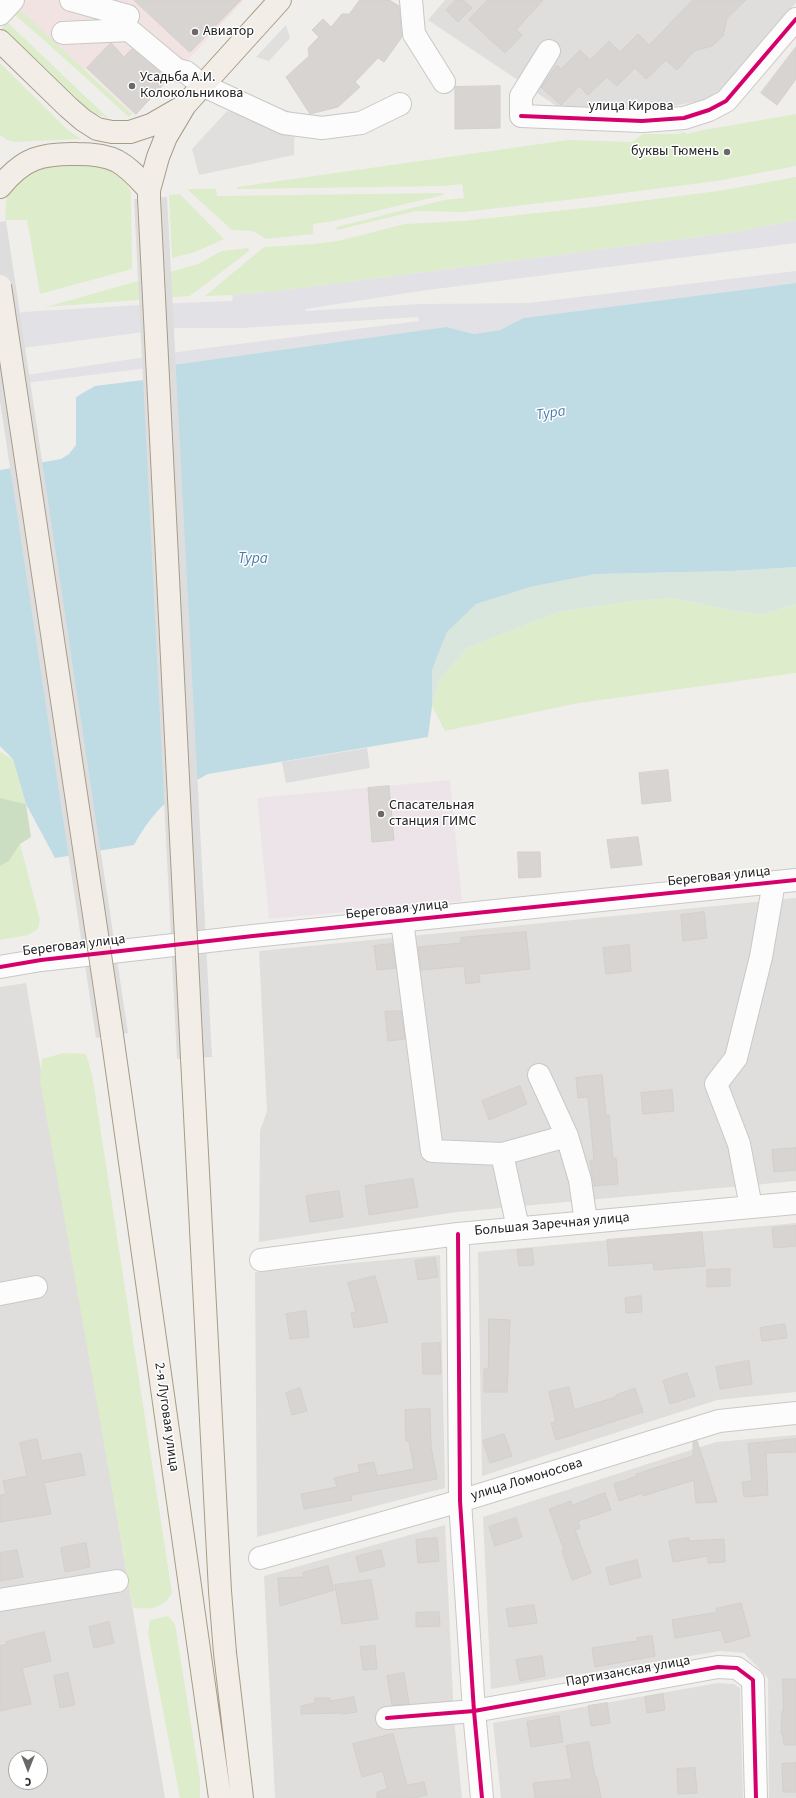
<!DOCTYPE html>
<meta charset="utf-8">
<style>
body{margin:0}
#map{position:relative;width:796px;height:1798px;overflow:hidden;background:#f0eeeb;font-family:"Source Sans 3",sans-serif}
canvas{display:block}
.north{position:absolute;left:8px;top:1750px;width:40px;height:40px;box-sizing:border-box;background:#fff;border:1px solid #a7a7a7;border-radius:50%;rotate:180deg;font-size:11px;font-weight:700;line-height:16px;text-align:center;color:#222}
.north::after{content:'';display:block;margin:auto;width:14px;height:18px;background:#6a6968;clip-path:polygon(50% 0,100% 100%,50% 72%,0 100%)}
</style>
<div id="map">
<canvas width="796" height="1798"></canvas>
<div class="north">С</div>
</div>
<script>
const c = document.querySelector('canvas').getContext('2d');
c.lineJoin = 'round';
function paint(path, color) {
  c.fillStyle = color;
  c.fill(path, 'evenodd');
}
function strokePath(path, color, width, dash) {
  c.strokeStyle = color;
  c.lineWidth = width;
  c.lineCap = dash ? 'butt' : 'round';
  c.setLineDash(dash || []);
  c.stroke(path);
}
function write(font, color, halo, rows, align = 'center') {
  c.font = font + ' "Source Sans 3",sans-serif';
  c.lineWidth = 3;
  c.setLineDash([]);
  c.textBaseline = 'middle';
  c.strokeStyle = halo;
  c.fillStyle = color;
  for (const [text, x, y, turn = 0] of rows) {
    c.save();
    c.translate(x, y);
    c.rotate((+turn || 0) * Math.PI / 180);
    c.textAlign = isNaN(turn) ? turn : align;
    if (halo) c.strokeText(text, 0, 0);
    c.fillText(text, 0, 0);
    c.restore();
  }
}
const residential = new Path2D(`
 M445 0H796V3L716 98 647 111 567 113 428 20Z
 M796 898V1181L457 1212 259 1242 260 1131 267 1111 259 951Z
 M26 983 165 1798H0V987ZM16 1758H40V1782H16Z
 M796 1223V1392L717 1400 482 1476 478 1252Z
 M440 1255 445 1488 257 1537 255 1272Z
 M796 1435V1798H769L768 1678 744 1653 720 1651 491 1689 483 1517 716 1442Z
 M445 1525 454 1719 462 1798H275L264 1576Z
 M718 1683 734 1684 740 1688 743 1798H501L493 1723Z`);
const commercial = new Path2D(`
 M0 0H244L135 116 85 68 81 71 6 8Z`);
const industrial = new Path2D(`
 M450 780 462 901 269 919 257 798Z`);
const grass = new Path2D(`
 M18 8 132 114 129 117 14 13Z
 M7 22 108 118 92 113 2 28Z
 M0 63 68 130 81 139 14 142 7 140 0 135Z
 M796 114V166L717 181 592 197 464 212 416 211 337 230 336 227 444 200 464 198 462 184 442 186 237 189V187L568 140 632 142 643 134H678L684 132 687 134 704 130Z
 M62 165C89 165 122 160 131 193L132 269 40 294 27 220H5C6 213 5 205 7 198 16 174 39 168 62 165Z
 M796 177V220L737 232 278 291 233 295 205 296 264 247 313 244 338 241 405 224 463 221 593 207 718 191Z
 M187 189H216L217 196 443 193V195L334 221 313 224V234L266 239 253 231 232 230Z
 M180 194 224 239 195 252 172 258 169 195Z
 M248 248 249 251 190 296 46 307 198 264 222 251Z
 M673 598 729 610 762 615 796 604V673L579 703 445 731 432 706 440 679 467 648 558 612 635 601Z
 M0 752 13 759 26 804 0 798Z
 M20 844 40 920 38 929 28 935 0 940V866L9 861Z
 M64 1053 86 1054 92 1074 172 1593C162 1610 151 1609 133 1608L40 1080 42 1059Z
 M168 1616 175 1624 200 1780V1798H180L148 1634 150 1620Z`);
const forest = new Path2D(`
 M0 798 26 804 31 837 20 844 9 861 0 866Z`);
const wetland = new Path2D(`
 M796 567V604L762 615 729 610 673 598 635 601 558 612 467 648 440 679 432 706V670L447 632 475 604 530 587 596 574 732 571Z`);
const parking = new Path2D(`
 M286 25 290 38 269 61 256 57Z
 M253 100 295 113 294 155 199 175 192 149 227 111 245 115Z`);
const plaza = new Path2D(`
 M796 220V243L420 291 306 309 305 311 421 304 529 303 796 271V283L523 318 500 330 474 334 446 327 165 366 0 386V379L192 350 419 321 418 317 242 328H174L0 351V316L23 312 155 304 232 301 233 295 278 291 737 232Z`);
const water = new Path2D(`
 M796 283V567L732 571 596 574 530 587 476 604 447 632 432 670V706L428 737 208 774C173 792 153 811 134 845L55 858 26 804 13 759 0 746V470L61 459 69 454 76 445V397L95 386 160 378 165 366 446 327 474 334 500 330 523 318Z`);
const pier = new Path2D(`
 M167 197 212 1057 177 1059 134 199Z
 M6 221 128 1033 96 1038 0 401V222Z
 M367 748 370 768 286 783 282 762Z`);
const building = new Path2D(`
 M134 0H241L190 52Z
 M360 0H389L399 6 402 37 384 62 378 58 355 82 360 87 338 107 310 114 286 77 309 56 308 48 319 37 312 30 323 19 331 27 342 14H349Z
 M456 0H463L472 8 458 22 446 10Z
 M488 0H543L516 30 522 35 505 53 469 20Z
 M693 0H746L727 18 723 36 712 46 694 51 677 70 666 60 646 79 635 68 617 86 607 77 588 95 579 86 561 105 541 87 557 65 561 69 580 50 590 60 609 41 620 52 638 34 649 45Z
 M111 43 124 57 132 49 168 79 136 114 87 68Z
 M796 47V79L777 105 761 93Z
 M500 86V128L455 129V87Z
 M668 770 671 801 642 804 639 773Z
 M389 786 394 840 372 842 368 788Z
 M638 837 642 865 611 868 607 840Z
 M518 852H540L541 877 519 878Z
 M704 912 707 938 683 941 681 915Z
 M526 932 530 969 479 974 480 982 466 984 464 966 421 970 418 947 461 943V938Z
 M392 944 396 968 377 970 374 946Z
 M629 945 631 971 606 974 603 948Z
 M401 1011 405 1039 388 1041 385 1012Z
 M602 1075 606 1115H609L613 1158H616L618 1184 594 1186 590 1161 594 1160 588 1097 578 1098 576 1078Z
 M520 1086 527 1104 489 1120 482 1101Z
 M672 1090 674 1111 643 1114 641 1093Z
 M796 1148V1170L774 1172 772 1150Z
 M413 1179 418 1207 369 1215 365 1186Z
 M339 1191 343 1217 310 1222 306 1196Z
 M796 1226V1246L774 1248 772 1228Z
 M702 1232 705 1266 654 1270 653 1263 609 1266 607 1240Z
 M532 1249 534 1265 519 1266 517 1250Z
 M435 1258 438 1277 418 1280 415 1261Z
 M730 1269V1286L707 1287V1270Z
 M375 1276 388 1322 354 1328 351 1313 356 1312 348 1283Z
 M641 1296 642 1312 626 1313 625 1298Z
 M306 1311 309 1337 290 1339 286 1314Z
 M489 1319 510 1320 507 1392H484V1369H488Z
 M785 1324 787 1338 762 1341 760 1328Z
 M440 1343 441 1374H423L422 1344Z
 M749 1361 752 1384 720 1389 716 1367Z
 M687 1373 695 1396 670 1404 663 1381Z
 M569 1387 574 1410 616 1397V1395L635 1388 643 1412 556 1440 551 1423 556 1422 549 1392Z
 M300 1388 307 1411 292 1415 286 1393Z
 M430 1409 431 1446 437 1479 351 1495 352 1500 304 1509 301 1494 337 1487 334 1478 360 1472 358 1465 374 1462 377 1476 414 1469 409 1441H406L405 1410Z
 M504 1434 512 1456 490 1463 483 1441Z
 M37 1439 42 1461 81 1453 85 1475 44 1483 51 1514 0 1522V1495L6 1494 3 1481 27 1476 20 1443Z
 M796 1439V1452L766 1453 768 1495 744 1497 742 1482 752 1481 748 1444Z
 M697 1441 717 1502 696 1503 694 1480 643 1496 642 1493 619 1501 614 1484 637 1476 636 1474 693 1456V1442Z
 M605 1493 611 1510 578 1521 580 1528 575 1530 591 1573 572 1580 562 1551 564 1550 549 1509 571 1501 572 1505Z
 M516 1518 522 1537 495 1546 489 1527Z
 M437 1538 439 1561 418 1563 416 1540Z
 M689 1538V1541L724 1539 725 1562 708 1563V1556L673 1562 669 1541Z
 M86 1543 90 1567 65 1572 61 1548Z
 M17 1550 23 1577 0 1581V1553Z
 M381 1550 385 1566 360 1572 356 1557Z
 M637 1560 641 1577 610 1585 606 1568Z
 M328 1566 334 1590 280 1606 278 1578 304 1577 303 1573Z
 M371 1580 378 1619 342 1624 335 1585Z
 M741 1603 750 1636 725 1643 721 1630 675 1638 672 1620 717 1612 716 1609Z
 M534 1605 537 1623 509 1627 506 1609Z
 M439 1612 440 1626 416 1627V1613Z
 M109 1622 114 1643 94 1648 89 1627Z
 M44 1632 51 1661 22 1668 31 1704 0 1711V1646L7 1644 6 1642Z
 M652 1636 655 1656 595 1667 592 1648 637 1641V1638Z
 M375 1646 377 1669 363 1670 360 1647Z
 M542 1656 545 1676 520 1681 516 1660Z
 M68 1673 75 1705 60 1708 54 1676Z
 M404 1673 409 1704 392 1705 387 1676Z
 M783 1679H796V1745H784L783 1735 781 1734 782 1711H783Z
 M663 1694 665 1710 647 1713 645 1697Z
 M354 1697 357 1712 342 1714 341 1713 301 1714V1706L315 1703V1698H330V1701Z
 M607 1703 610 1723 591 1726 588 1706Z
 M559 1716 563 1742 531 1747 527 1722Z
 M393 1734 407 1785 424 1782 427 1795 414 1798H377V1792L387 1789 383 1771 362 1777 353 1744Z
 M589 1742 595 1777H597L601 1798H535L533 1783 572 1779 566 1746Z
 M796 1763V1792H783L782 1764Z
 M695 1768 697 1793 678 1794 677 1769Z`);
const minor = new Path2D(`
 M71 0 128 16
 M411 0 414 34 444 82
 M0 14 13 0
 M63 33 129 30 177 70 186 72 202 85 284 123 322 128 361 123 400 104
 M549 51 521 96V116L642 121 684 118 709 110 726 101 796 19
 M402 921 432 1151 502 1154 567 1136
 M0 967 41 960 253 936 796 880
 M539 1075 567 1136 580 1180 586 1222
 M502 1154 518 1228
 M751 1207 739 1144 716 1084 736 1058 761 957 774 882
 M458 1234 460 1501 474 1711 482 1798
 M261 1260 458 1234 796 1203
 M0 1294 36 1287
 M260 1558 460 1501 719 1421 796 1413
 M0 1600 117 1581
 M387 1718 474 1711 718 1667 737 1668 753 1680 756 1798`);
const major = new Path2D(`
 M0 41 68 107 83 120 97 129 112 132H130L151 125 184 106
 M0 187C23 158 42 153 78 154 92 154 105 155 117 161 130 168 139 179 149 190
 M149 198V190L158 157 166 137 185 105 280 0
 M112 1035 220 1798
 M192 1058 220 1591 225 1653 242 1798`);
const majorBridge = new Path2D(`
 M149 198 192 1058
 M0 286 112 1035`);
const cycleway = new Path2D(`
 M521 116 642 121 684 118 709 110 726 101 796 19
 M0 967 41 960 253 936 796 880
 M458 1234 460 1501 474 1711 482 1798
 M387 1718 474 1711 718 1667 737 1668 753 1680 756 1798`);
const markers = [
 [195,32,4,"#6a6968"],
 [132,86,4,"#6a6968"],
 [727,152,4,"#6a6968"],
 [381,814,4,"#6a6968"]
];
const poiNames = [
 ["Авиатор",203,32],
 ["Усадьба А.И.",140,78],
 ["Колокольникова",140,94],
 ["буквы Тюмень",719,152,"right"],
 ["Спасательная",389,806],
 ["станция ГИМС",389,822]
];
const streetNames = [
 ["улица Кирова",631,107],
 ["Береговая улица",719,877,-6],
 ["Береговая улица",397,910,-6],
 ["Береговая улица",74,946,-7],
 ["Большая Заречная улица",552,1225,-5],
 ["2-я Луговая улица",166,1417,82],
 ["улица Ломоносова",527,1480,-17],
 ["Партизанская улица",628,1672,-10]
];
const waterNames = [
 ["Тура",551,414,-9],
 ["Тура",253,560]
];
paint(residential, '#dfdedc');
paint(commercial, '#f1e3e1');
paint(industrial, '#ede4e9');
paint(grass, '#ddeccb');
paint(forest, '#cbdec1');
paint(wetland, '#d9e6de');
paint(parking, '#e0dfde');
paint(plaza, '#e2e1e5');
paint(water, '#bfdbe3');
paint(pier, '#dedddd');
paint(building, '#d7d4d2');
strokePath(building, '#d3d0cc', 1);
strokePath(minor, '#c9c8c7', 24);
strokePath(major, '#a79c86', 24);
strokePath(minor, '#fdfcfc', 22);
strokePath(major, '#f3ede7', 22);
strokePath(majorBridge, '#a79c86', 24, []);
strokePath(majorBridge, '#f3ede7', 22);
strokePath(cycleway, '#d6006c', 4);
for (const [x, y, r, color] of markers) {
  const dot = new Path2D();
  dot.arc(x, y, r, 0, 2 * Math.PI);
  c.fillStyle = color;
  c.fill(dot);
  strokePath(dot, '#fff', 1.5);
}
write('14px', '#222', '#fff', poiNames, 'left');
write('14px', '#222', '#fff', streetNames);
write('italic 15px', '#4a7aab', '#fff', waterNames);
</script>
